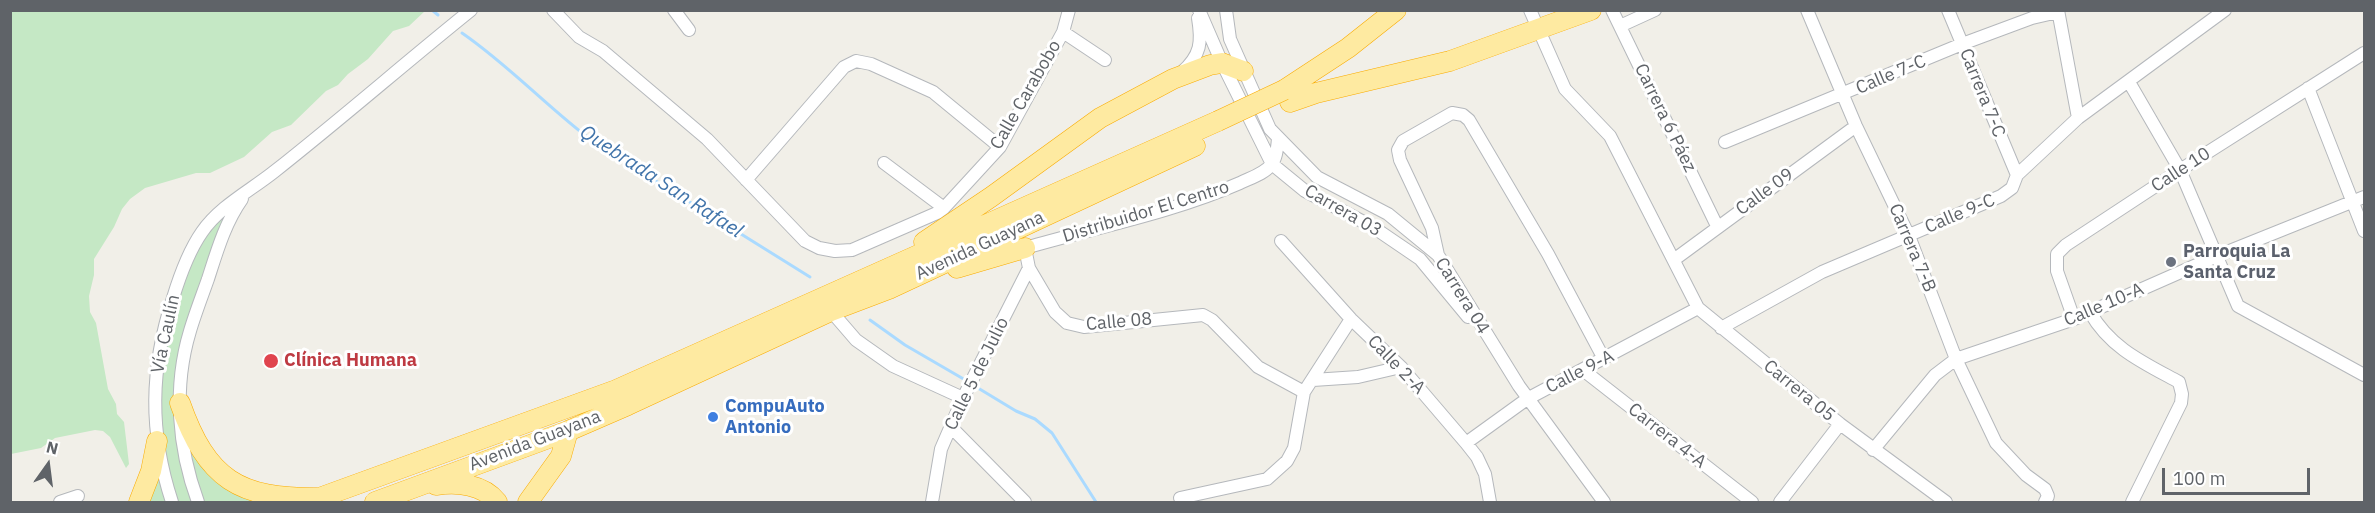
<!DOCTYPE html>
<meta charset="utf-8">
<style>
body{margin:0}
#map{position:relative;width:2375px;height:513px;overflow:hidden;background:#f1efe8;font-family:"IBM Plex Sans",sans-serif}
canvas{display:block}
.frame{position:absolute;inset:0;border:12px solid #5f6368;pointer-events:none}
.north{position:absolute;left:18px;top:435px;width:60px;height:60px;-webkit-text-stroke:4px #fff;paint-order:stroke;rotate:14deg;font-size:16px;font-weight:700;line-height:24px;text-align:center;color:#5f6368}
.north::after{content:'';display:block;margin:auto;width:21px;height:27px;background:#5f6368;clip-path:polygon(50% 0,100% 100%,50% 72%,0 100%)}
.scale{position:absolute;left:2162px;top:468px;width:148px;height:27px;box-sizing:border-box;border:3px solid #5f6368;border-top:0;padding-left:8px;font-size:18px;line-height:21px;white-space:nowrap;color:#5f6368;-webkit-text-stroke:4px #fff;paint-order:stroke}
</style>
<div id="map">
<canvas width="2375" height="513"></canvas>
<div class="frame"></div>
<div class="north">N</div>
<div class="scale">100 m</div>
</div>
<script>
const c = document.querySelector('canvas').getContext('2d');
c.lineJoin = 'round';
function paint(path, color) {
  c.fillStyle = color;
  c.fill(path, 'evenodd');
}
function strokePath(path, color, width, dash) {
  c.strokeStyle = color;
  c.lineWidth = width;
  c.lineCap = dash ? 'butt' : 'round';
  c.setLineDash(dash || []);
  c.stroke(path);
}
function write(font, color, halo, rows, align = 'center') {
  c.font = font + ' "IBM Plex Sans",sans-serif';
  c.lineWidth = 6;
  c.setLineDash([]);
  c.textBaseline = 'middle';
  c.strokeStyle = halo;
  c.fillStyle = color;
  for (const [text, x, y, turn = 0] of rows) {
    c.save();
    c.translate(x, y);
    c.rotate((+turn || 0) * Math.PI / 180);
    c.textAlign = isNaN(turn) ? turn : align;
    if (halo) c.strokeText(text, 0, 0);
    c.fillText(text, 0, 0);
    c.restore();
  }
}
const green = new Path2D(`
 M10 11H425L409 26 393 31 368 59 348 74 338 85 326 91 291 125 272 132 244 157 210 173H196L145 188 130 199 122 209 114 227 94 259V275L89 296 90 312 96 323 108 389 116 404 117 414 124 422 129 464 126 468 110 437 103 431 95 430 55 438 41 448 11 454Z
 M249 191 227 224 181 385 218 471 308 502H139L151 471 157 372 195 243Z`);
const stream = new Path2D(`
 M432 10 438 15
 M462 33C510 66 549 109 595 143L810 277
 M870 320 905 345 967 381
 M973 385 1016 411 1035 419 1052 433 1096 502`);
const minor = new Path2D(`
 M553 10 579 37 603 51 707 139 805 241 819 248 835 251 852 250 937 213 944 208 1000 147 1063 32 1069 10
 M674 10 689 30
 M1199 10 1222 63 1272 164 1305 191 1373 227 1420 259 1468 317
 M1226 10 1230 39 1270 129 1317 177 1388 214 1438 255 1519 386 1604 502
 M1530 10 1565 89 1610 136 1698 308 1840 424 1946 502
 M1612 10 1717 226
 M1807 10 1856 126 1909 236 1956 359 1996 443 2026 475 2045 489 2048 496 2045 502
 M1948 10 2017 175
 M2058 10 2078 118
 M1620 26 1655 10
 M1063 32 1105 60
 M1182 72C1201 55 1202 42 1198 18
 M2129 82 2180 170 2238 306 2364 375
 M2308 88 2364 231
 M1725 142 1962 44 2032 18 2058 12
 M884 163 944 208
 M746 180 844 67 856 61 871 64 933 92 1000 147
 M1281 241 1351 319 1401 367 1466 443 1477 457 1485 474 1490 502
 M1438 255 1432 228 1400 160 1398 150 1403 141 1452 113 1463 115 1469 120 1548 254 1604 359
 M1675 259 1856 126
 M1029 268 1055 312 1067 323 1084 327 1203 315 1212 320 1258 367 1304 392
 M831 311 856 340 893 366 963 398
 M2090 312C2110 348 2144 363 2179 382L2182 394 2181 403 2132 502
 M2074 319 2057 271V254L2066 245 2180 170 2364 53
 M1721 328 1822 272 2001 196 2012 188 2017 175 2078 118 2225 10
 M1583 370 1752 502
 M1313 380 1358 377 1401 367
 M951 427 1025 502
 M1466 443 1527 399 1698 308
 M1873 450 1935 375 1956 359 2074 319 2217 256 2364 197
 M1180 498 1267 479 1287 461 1294 448 1304 392 1351 319
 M60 502 78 496
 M172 502C149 432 150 369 173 298 180 275 188 252 202 232 220 206 250 191 275 171 341 119 405 63 471 10
 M198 502C178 448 173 387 190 331 195 314 202 296 208 279 217 251 225 223 242 199
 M932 502 941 449 963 398 1029 268 1025 248C1097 227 1171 213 1240 183 1250 178 1264 174 1271 165 1277 158 1277 147 1278 139
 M1780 502 1840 424`);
const trunk = new Path2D(`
 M1284 90 1348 48 1396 10
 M1290 102 1316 93 1450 61 1591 10
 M924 242 991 197 1100 118 1173 79 1210 65 1222 63 1243 71
 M957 268 1025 248
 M180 403C207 480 239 499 319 498
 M436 485C457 482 483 484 497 502
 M139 502 151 471 157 441
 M308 502 616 390 1218 121
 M375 502 568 431 628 405 831 311 889 289 1195 146
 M528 502 561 456 568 431`);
const trunkBridge = new Path2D(`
 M1218 121 1284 90`);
const markers = [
 [2171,262,6,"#6b7280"],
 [271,361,8,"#e0444e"],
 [713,417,6,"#3f7fe0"]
];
const streetNames = [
 ["Calle 7-C",1891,75,-23],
 ["Carrera 7-C",1982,93,68],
 ["Calle Carabobo",1026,95,-60],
 ["Carrera 6 Páez",1665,118,64],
 ["Calle 10",2181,170,-33],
 ["Calle 09",1765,192,-36],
 ["Carrera 03",1343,211,30],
 ["Distribuidor El Centro",1146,212,-17],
 ["Calle 9-C",1960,214,-23],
 ["Avenida Guayana",980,246,-25],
 ["Carrera 7-B",1912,248,67],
 ["Carrera 04",1462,296,58],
 ["Calle 10-A",2104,305,-23],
 ["Calle 08",1119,322,-5],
 ["Vía Caulín",166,334,-78],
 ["Calle 2-A",1396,365,46],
 ["Calle 9-A",1580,372,-27],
 ["Calle 5 de Julio",977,374,-64],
 ["Carrera 05",1799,391,39],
 ["Carrera 4-A",1667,436,38],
 ["Avenida Guayana",535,441,-21]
];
const worshipNames = [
 ["Parroquia La",2183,252],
 ["Santa Cruz",2183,273]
];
const healthNames = [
 ["Clínica Humana",284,361]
];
const shopNames = [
 ["CompuAuto",725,407],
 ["Antonio",725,428]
];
const waterNames = [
 ["Quebrada San Rafael",661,182,33]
];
paint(green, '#c5e8c5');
strokePath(stream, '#aadaff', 3);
strokePath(minor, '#b5b8bc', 14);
strokePath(trunk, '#f9ab00', 21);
strokePath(minor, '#fff', 12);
strokePath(trunk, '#feeaa1', 20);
strokePath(trunkBridge, '#f9ab00', 21, []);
strokePath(trunkBridge, '#feeaa1', 20);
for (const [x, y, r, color] of markers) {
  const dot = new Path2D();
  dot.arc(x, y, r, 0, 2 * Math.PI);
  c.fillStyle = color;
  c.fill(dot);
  strokePath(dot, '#fff', 2);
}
write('18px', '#5f6368', '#fff', streetNames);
write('bold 18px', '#5b616d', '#fff', worshipNames, 'left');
write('bold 18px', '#be3a42', '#fff', healthNames, 'left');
write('bold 18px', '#366cbe', '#fff', shopNames, 'left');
write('italic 20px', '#4174aa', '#fff', waterNames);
</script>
